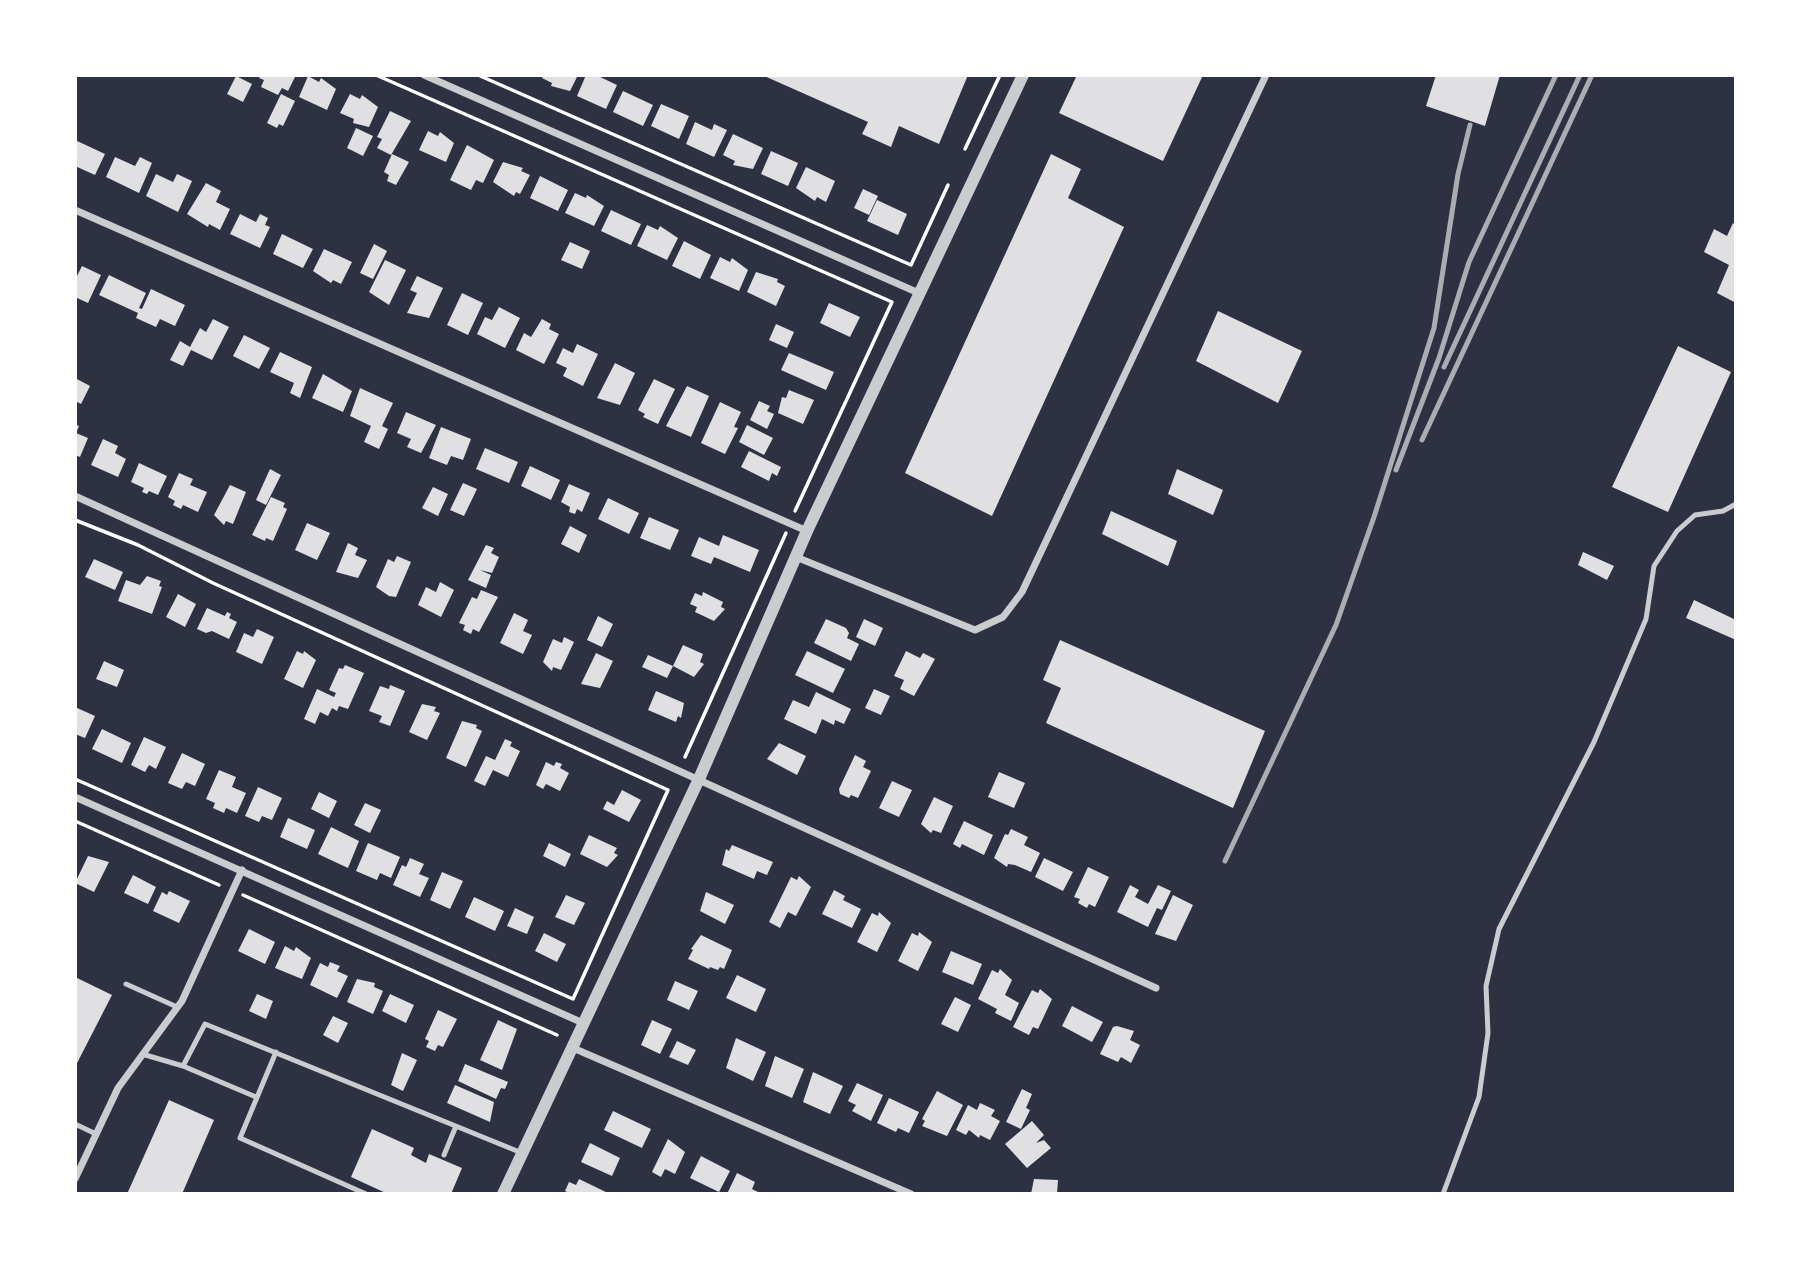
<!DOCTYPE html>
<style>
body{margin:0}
#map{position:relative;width:1811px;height:1269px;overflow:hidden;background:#2d3142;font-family:"PT Serif",serif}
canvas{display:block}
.frame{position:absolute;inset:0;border:77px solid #fff;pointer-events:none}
</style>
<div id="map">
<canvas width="1811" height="1269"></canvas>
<div class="frame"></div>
</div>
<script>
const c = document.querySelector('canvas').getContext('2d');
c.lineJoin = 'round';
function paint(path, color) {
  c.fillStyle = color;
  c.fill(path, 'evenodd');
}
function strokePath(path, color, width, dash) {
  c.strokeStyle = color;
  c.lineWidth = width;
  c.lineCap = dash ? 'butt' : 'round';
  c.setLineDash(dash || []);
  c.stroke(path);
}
const building = new Path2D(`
 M260 75H296L288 91 282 88 278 95 261 87 264 80 259 78Z
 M543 75H578L570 91 551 86 552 83 542 78Z
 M586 75H596L617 85 606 109 577 96Z
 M762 75H968L939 144 899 126 891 147 862 134 868 122Z
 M1077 75H1203L1163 161 1059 113Z
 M1436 75H1500L1485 126 1426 106Z
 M236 76 252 84 243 102 227 94Z
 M308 76 319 82 321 78 336 89 327 110 299 97Z
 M623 91 653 105 643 126 613 112Z
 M281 94 295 101 283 126 279 124 277 128 267 123Z
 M350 94 360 99 362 95 378 107 369 127 353 123 354 119 340 113Z
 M661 104 689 116 679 139 651 126Z
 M390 111 411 121 391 155 377 148 382 139 377 137Z
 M695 122 712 130 714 124 727 130 714 157 686 144Z
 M356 128 373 136 363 156 347 148Z
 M428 131 438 136 440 132 454 143 446 162 419 150Z
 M733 134 763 148 753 169 733 165 735 161 723 155Z
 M75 140 105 154 95 175 75 166Z
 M467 145 494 160 483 183 476 180 471 190 450 180Z
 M771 151 798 163 788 186 761 174Z
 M392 154 409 162 396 185 387 181 389 175 384 172Z
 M1051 154 1081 169 1068 198 1124 227 992 516 905 473Z
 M115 157 135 166 140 157 152 163 139 193 106 177Z
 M503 162 523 168 521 171 530 175 520 194 516 192 514 196 493 182Z
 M806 167 835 181 826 202 817 197 815 201 796 188Z
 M156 174 173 182 177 174 192 181 178 212 146 196Z
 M540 176 568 190 558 211 530 198Z
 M206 183 221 191 216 202 230 209 220 230 209 224 208 227 187 214Z
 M863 189 878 196 869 215 854 208Z
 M575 193 586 198 587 195 604 206 594 226 565 213Z
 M877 200 907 214 898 235 867 221Z
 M611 210 641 224 631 245 601 231Z
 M240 214 256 222 260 214 268 218 265 225 270 227 260 248 230 234Z
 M1733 223 1736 225V303L1717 293 1729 265 1704 252 1714 229 1727 236Z
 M647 225 658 230 660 226 678 238 667 260 637 246Z
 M282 234 313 249 303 268 273 254Z
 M684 241 711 255 700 279 672 266Z
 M570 242 590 251 582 269 561 260Z
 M374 244 387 251 373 279 360 273Z
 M324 249 352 262 341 284 333 280 331 283 313 271Z
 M720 257 730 262 732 258 748 270 739 291 710 278Z
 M385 260 406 270 389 305 369 292Z
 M82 266 101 275 88 303 75 297V280Z
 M756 272 778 279 777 282 785 286 776 306 747 292Z
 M109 275 146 293 139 308 142 309 151 289 185 305 175 326 160 319 156 327 136 318 138 313 99 295Z
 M417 276 443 288 429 318 407 313 417 293 410 290Z
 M462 293 483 303 468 335 447 325Z
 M829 303 860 317 850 337 820 323Z
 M499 307 520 318 505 348 477 334 485 317 492 320Z
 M1218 311 1302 351 1278 403 1196 361Z
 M213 319 229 327 212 360 191 350 183 366 170 360 180 341 190 347 200 328 206 332Z
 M542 319 551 324 549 329 559 334 544 364 516 350 524 333 531 337Z
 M776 324 794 332 787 348 769 340Z
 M244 335 270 348 259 369 233 356Z
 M577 344 598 354 583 386 563 376 567 368 556 363 563 348 573 353Z
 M1678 346 1731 372 1668 512 1612 487Z
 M280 352 312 367 300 398 290 393 294 383 270 372Z
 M789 353 834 372 826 390 781 370Z
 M615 363 635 373 620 405 597 398Z
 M323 374 352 391 343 412 312 398Z
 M75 378 90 386 81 404 75 401Z
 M654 379 675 389 658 424 643 417 645 414 638 410Z
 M687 386 709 396 691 437 666 426Z
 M360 388 393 403 382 426 388 429 379 449 364 442 371 426 350 416Z
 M789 390 814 400 803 424 778 413 782 397 786 398Z
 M759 401 770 406 767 411 774 414 767 429 750 420Z
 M720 402 741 412 734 427 738 428 725 454 701 443Z
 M406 412 436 425 421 453 407 447 411 439 397 433Z
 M75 424 79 426 76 433 88 438 80 457 75 455Z
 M747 425 773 438 764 455 739 442Z
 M441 427 471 439 463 460 451 456 447 465 429 458Z
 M103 439 118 446 115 453 126 459 118 477 91 465Z
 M485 448 518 462 509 483 476 469Z
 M749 451 781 467 777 476 772 473 769 481 741 467Z
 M139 463 167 476 158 495 149 491 147 494 142 492 144 488 131 482Z
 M530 466 560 480 551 500 521 486Z
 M270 469 281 475 266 505 256 500Z
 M1177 469 1223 490 1213 515 1168 494Z
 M179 473 193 479 190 485 207 492 198 512 183 505 181 509 173 505 175 501 168 497Z
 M463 483 477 489 464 516 450 510Z
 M569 484 590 493 582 512 577 509 575 514 569 512 570 507 561 502Z
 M230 485 246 492 233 524 226 521 224 525 214 515Z
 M433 487 448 494 438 516 422 508Z
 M271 497 285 503 283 507 287 509 273 541 266 538 265 541 252 535Z
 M608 498 639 513 629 534 598 519Z
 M1111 511 1177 541 1168 566 1102 534Z
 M649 517 679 530 670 550 640 538Z
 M307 523 330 533 317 560 295 550Z
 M570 526 587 535 579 553 561 544Z
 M723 535 759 550 750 572 714 557 711 564 691 556 699 537 719 546Z
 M348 543 358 548 355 555 367 560 358 578 336 572Z
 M486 545 494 548 491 553 499 557 492 573 480 570 491 575 486 588 468 580Z
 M1583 552 1614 566 1607 580 1578 565Z
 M397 556 411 562 396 597 389 596 376 587 388 559 394 562Z
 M94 559 123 572 115 590 85 577Z
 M147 576 161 581 159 586 162 587 152 614 118 601 126 580 140 585Z
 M440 582 454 590 441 617 418 605 426 587 436 592Z
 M481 590 498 597 479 632 473 629 471 634 463 630 465 625 459 623 472 597 477 599Z
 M703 592 723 602 721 607 725 609 714 621 695 612 697 607 690 604 695 593 702 596Z
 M178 594 196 604 185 627 166 617Z
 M1694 600 1736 620V640L1686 618Z
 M207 608 225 616 227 612 231 614 229 618 237 622 229 639 212 631 206 633 197 629Z
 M514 613 528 620 523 631 532 635 523 654 500 643Z
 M598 616 613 624 602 647 587 640Z
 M826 619 846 628 849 633 847 638 859 644 851 661 814 643Z
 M864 619 883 628 875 646 856 637Z
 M257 629 274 637 262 664 236 652 244 633 253 637Z
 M564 637 574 642 561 670 553 667 552 671 543 662 553 639 562 643Z
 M1060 640 1265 731 1233 808 1046 723 1061 688 1043 680Z
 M683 645 703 654 700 662 704 664 694 677 673 666Z
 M297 651 303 654 304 651 316 660 303 688 284 679Z
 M807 651 845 669 833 693 795 675Z
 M906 651 920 658 923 653 935 659 914 696 900 689 904 680 894 676Z
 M596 653 613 661 600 688 581 684Z
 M648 655 673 666 667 678 642 667Z
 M104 661 124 670 117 687 96 679Z
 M345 665 364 673 348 709 339 706 337 711 332 708 328 716 320 712 315 724 304 719 317 689 334 697 336 693 329 690 339 668 343 669Z
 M390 685 405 691 390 726 379 722 382 716 369 711 380 686 389 689Z
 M874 689 890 696 881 715 865 708Z
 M656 691 684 703 681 718 678 716 676 722 648 710Z
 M816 692 851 709 844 724 835 720 834 725 822 719 816 734 784 719 793 700 809 707Z
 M422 704 436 707 434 711 440 713 427 740 409 732Z
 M75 707 95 716 85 738 75 734Z
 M462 721 477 725 476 728 482 731 466 767 446 758Z
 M102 729 131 743 122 763 92 749Z
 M144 737 166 747 156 769 149 765 145 772 131 765Z
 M505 739 512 742 510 746 520 751 508 777 493 770 485 786 474 781 486 756 495 760Z
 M779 743 806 756 797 775 767 759Z
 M182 753 205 764 195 786 186 782 182 789 168 783Z
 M855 755 866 761 863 767 871 771 858 798 851 795 849 798 840 794 839 789Z
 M546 762 554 766 556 762 562 764 560 768 569 773 560 791 546 784 543 789 536 785Z
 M219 770 236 777 232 787 246 793 237 813 226 808 224 813 213 808 215 803 206 799Z
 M999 772 1025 783 1014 808 988 797Z
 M892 781 912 790 899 817 879 808Z
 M258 787 282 798 272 820 262 816 259 822 245 816Z
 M622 790 641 800 629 822 603 809 607 801 614 805Z
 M319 792 337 801 329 818 311 809Z
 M934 797 953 806 941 833 933 830 931 833 921 824Z
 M365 803 381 810 370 833 354 825Z
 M288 818 315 830 307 849 280 837Z
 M964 821 993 835 984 855 962 844 960 848 953 844Z
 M331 827 359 841 348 868 318 854Z
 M1011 829 1028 837 1024 845 1040 853 1031 872 1015 865 1008 864 1007 867 994 858 1005 834 1008 835Z
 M589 835 617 848 614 853 618 855 607 867 580 854Z
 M368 843 400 857 391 878 380 873 377 880 356 871Z
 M549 843 571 854 565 867 543 856Z
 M732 845 773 862 767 875 757 871 754 879 722 865 726 849 729 851Z
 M88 856 109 862 94 892 75 883Z
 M410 858 424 864 419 874 429 878 420 897 393 885 402 865 406 867Z
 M1044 858 1073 872 1063 891 1035 877Z
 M1088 867 1109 877 1095 907 1089 904 1087 908 1078 903 1080 899 1074 897Z
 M442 872 463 881 450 909 430 900Z
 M133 875 156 887 148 904 124 893Z
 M799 876 811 887 796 916 788 912 780 928 769 922 791 877 797 880Z
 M1130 885 1139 890 1135 897 1148 904 1158 885 1171 891 1162 910 1157 908 1148 927 1117 912Z
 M834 890 845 896 843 900 861 909 852 928 822 914Z
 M169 891 190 901 179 923 153 911 162 892 167 895Z
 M706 892 734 905 725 924 700 911Z
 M566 895 585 903 574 925 555 917Z
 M1173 895 1193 905 1176 941 1155 934Z
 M474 897 504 911 495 931 465 917Z
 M515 908 534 917 527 934 507 926Z
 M879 912 891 923 877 952 857 942 872 913 878 916Z
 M249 929 275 942 265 964 238 951Z
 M919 932 932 942 918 971 898 961 912 933 918 936Z
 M544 933 566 944 557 962 535 951Z
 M701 935 732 950 724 969 720 967 718 970 710 967 709 969 688 959 693 950 691 949Z
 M285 946 294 951 296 947 311 958 302 979 275 968Z
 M951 951 982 964 973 985 942 972Z
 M330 962 340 966 337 971 348 976 337 998 310 985 320 963 328 967Z
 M1000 969 1012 980 1005 995 1019 1003 1011 1021 995 1013 997 1009 978 999 992 970 998 973Z
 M737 975 766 989 756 1012 726 998Z
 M75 977 112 995 75 1067Z
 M357 979 375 983 374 987 383 991 373 1014 347 1002Z
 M675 981 698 991 689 1010 667 1000Z
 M1040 989 1052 999 1038 1029 1033 1027 1029 1035 1013 1027 1032 990 1038 993Z
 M257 994 273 1001 266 1019 249 1011Z
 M390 994 414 1005 406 1023 382 1011Z
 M955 997 971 1005 958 1032 941 1024Z
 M1072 1006 1103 1022 1092 1042 1062 1026Z
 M438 1010 457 1019 443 1047 438 1045 435 1051 426 1047 429 1041 425 1039Z
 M333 1016 348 1023 338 1043 323 1035Z
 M498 1020 517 1029 502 1070 480 1060Z
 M652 1020 672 1029 660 1054 641 1045Z
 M1117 1026 1134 1031 1130 1040 1140 1045 1131 1063 1121 1057 1118 1062 1100 1054 1113 1027Z
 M736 1038 766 1052 753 1081 726 1068Z
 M677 1041 696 1050 688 1065 669 1057Z
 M402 1053 417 1060 403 1091 391 1085Z
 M775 1056 804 1069 792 1098 765 1086Z
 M465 1064 508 1082 505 1089 501 1088 496 1099 458 1081Z
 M813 1072 843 1086 830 1114 803 1102Z
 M857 1083 883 1095 871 1121 852 1111 856 1105 848 1101Z
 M455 1085 494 1102 490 1122 447 1103Z
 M1022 1089 1032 1094 1026 1108 1030 1110 1021 1129 1006 1122Z
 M937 1091 963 1105 947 1136 922 1126 925 1121 922 1119Z
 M889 1098 919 1112 909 1133 898 1128 896 1132 877 1123Z
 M169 1100 214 1120 182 1194H127Z
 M980 1103 995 1110 991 1116 1000 1121 990 1140 980 1135 979 1138 969 1130 966 1135 956 1130 968 1105 977 1110Z
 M613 1111 651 1129 642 1148 604 1130Z
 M1032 1121 1044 1135 1036 1143 1044 1140 1051 1148 1027 1168 1005 1144Z
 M372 1129 414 1148 411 1155 426 1163 429 1154 462 1168 451 1194H388L351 1177Z
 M668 1139 685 1152 675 1174 665 1169 661 1177 652 1172Z
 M590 1143 620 1158 612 1176 581 1162Z
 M701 1156 730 1171 719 1192 690 1178Z
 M737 1173 755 1182 752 1189 762 1194H727Z
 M579 1179 610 1194H572L565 1191 569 1182 576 1185Z
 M1034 1179 1058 1180 1057 1194H1031Z`);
const path = new Path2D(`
 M376 75 892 302 795 511
 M478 75 911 265 948 185
 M965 149 1000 75
 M75 520 138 545 213 583 668 790 573 999 75 779
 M685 757 786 533
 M75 821 219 885
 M243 895 557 1035`);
const service = new Path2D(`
 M126 984 177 1007
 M276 1052 240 1138 366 1194
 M142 1054 183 1066
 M256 1097 183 1066 205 1024 522 1153
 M75 1124 96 1134
 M444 1155 456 1126
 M1443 1194 1479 1097 1488 1033 1486 986 1499 929 1594 742 1646 619 1654 566 1677 531 1695 515 1723 511 1736 504`);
const minor = new Path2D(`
 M424 75 921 294
 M75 210 807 531
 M75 496 1156 988
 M796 557 975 630 1003 617 1022 592 1266 75
 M75 797 583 1023
 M573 1048 911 1194
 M75 1179 118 1088 182 1001 242 870`);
const tertiary = new Path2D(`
 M503 1194 699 779 807 531 1023 75`);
const rail = new Path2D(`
 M1444 367 1580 75
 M1422 440 1592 75
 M1396 470 1439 358 1469 262 1556 75
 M1225 861 1336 625 1374 517 1434 328 1458 174 1470 125`);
paint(building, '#e0e0e3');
strokePath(path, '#fff', 3.5);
strokePath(service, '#caccd0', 5);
strokePath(minor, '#caccd0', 7);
strokePath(tertiary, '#caccd0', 12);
strokePath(rail, '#abadb3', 5);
</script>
